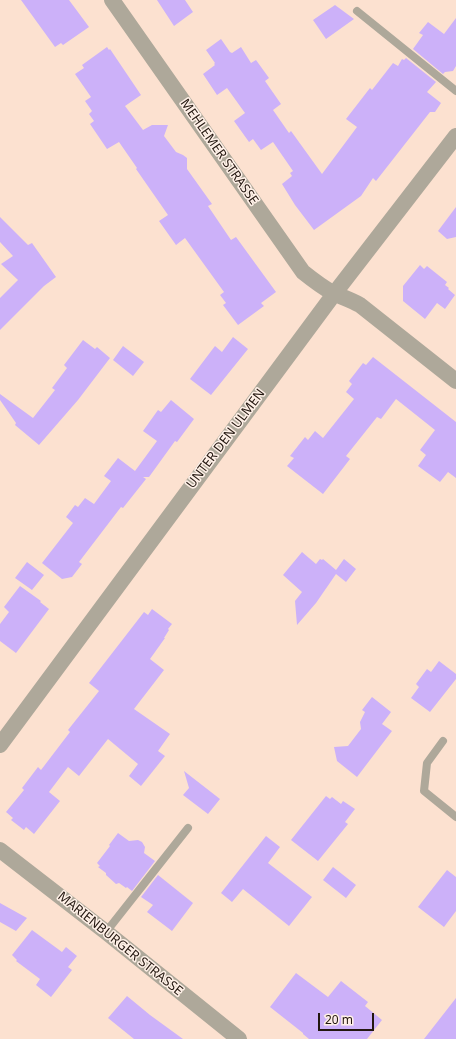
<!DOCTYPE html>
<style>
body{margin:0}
#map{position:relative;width:456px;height:1039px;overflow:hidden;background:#fce1d0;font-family:"Noto Sans",sans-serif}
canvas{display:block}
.scale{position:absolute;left:318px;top:1013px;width:56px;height:18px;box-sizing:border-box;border:2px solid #231710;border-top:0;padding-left:5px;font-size:12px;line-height:14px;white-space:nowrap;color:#231710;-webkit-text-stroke:3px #fff1e8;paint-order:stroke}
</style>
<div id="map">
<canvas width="456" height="1039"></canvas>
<div class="scale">20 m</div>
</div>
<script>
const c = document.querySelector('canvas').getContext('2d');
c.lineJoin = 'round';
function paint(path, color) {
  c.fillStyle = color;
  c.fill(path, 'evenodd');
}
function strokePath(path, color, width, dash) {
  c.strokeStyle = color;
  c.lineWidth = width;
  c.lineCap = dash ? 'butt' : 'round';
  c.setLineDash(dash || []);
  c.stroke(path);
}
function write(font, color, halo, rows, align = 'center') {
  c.font = font + ' "Noto Sans",sans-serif';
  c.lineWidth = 3;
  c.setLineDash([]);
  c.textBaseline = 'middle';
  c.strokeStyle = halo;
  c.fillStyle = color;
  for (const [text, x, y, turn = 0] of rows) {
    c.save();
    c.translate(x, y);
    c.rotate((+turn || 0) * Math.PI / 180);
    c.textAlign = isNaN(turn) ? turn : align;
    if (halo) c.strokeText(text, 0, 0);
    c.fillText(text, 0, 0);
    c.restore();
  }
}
const building = new Path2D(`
 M21 0H69L89 27 63 45 61 43 55 47Z
 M157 0H185L193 12 174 26Z
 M335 5 354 19 326 39 313 20Z
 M456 18V66L453 71 445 72 443 74 413 49 423 35 419 33 428 22 444 34Z
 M221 39 230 52 232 53 241 47 251 63 256 60 269 78 265 81 281 104 273 110 289 133 291 131 322 174 357 127 346 119 370 88 372 90 393 63 398 66 402 59 404 60 406 58 436 82 427 92 441 103 435 112H430L376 181 373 178 361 196 314 230 295 205 282 184 292 176 290 173 293 171 273 142 261 150 253 139 249 142 234 121 245 113 227 88 217 95 203 74 215 65 214 64 215 63 206 50Z
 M107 47 109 50 110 49 141 95 125 106 143 130 152 125H168L164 136 176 152 183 155 187 158V169L212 204 208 206 231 240 236 237 276 292 261 303 264 306 238 325 223 305 226 303 220 295 224 292 185 238 176 245 159 221 168 215 136 169 137 168 119 142 107 149 90 124 94 121 89 114 92 111 85 101 91 97 75 74 84 68 82 65Z
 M456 207V237L447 239 438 231Z
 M0 217 28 245 32 243 56 277 44 286 0 330V298L18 280 1 264 13 256 0 242Z
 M420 265 424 269 427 266 447 282 445 285 449 288 448 289 455 295 445 309 437 303 425 319 403 301V286Z
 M233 337 248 349 211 395 190 379 215 346 222 352Z
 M83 340 95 349 97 347 110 358 78 400 39 445 15 425 16 423 0 400V394L33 418 55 390 52 388 67 368 64 365Z
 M123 346 144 362 133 376 113 360Z
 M373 357 456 422V478L448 472 440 482 418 466 426 455 420 450 435 430 396 399 381 419 377 417 346 456 350 459 323 494 287 466 294 458 290 456 305 437 308 440 315 431 323 438 354 399 346 392 352 384 349 381 363 363 366 365Z
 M171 400 194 419 177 442 175 441 149 477H143L146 479 123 508 121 507 79 562 82 564 72 577 62 579 42 563 73 523 66 517 75 505 78 507 85 498 94 504 111 481 104 476 118 458 135 471 157 441 143 431 158 410 161 412Z
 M302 552 316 564 320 559 322 560 323 559 336 570 344 559 356 569 346 582 336 574 316 603 297 625 295 601 302 592 283 575Z
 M27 562 44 575 32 590 15 578Z
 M20 586 41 601 40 602 49 609 16 653 0 641V624L9 612 4 607Z
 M152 609 172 624 168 629 169 630 164 638H165L150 659 164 670 134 709 170 734 158 751 165 756 141 786 129 776 138 764 108 739 79 776 68 767 49 792 60 801 34 834 26 827 24 830 11 820 13 818 6 812 24 790 22 788 38 767 41 770 70 732 68 730 99 691 89 683 144 612 148 615Z
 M439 661 456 674V679L430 712 411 698 419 687 416 684 427 669 431 672Z
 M372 697 391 712 382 724 392 731 357 777 337 761 334 747 348 746 361 729 360 722 365 712 362 710Z
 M184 771 220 799 208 814 183 795 189 788Z
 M326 796 330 799 332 797 341 804 343 801 355 809 345 822 348 824 318 861 291 840Z
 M118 833 129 841 138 840 142 842 145 847 144 853 155 861 132 891 127 887 126 888 119 883 116 884 106 875V873L98 867 100 866 97 863 110 846 109 845Z
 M266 836 280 847 268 863 312 897 289 926 243 889 232 902 221 893Z
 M333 867 356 885 346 898 323 880Z
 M447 870 456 877V911L444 927 418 907Z
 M158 875 193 903 172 931 147 912 153 905 141 897Z
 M0 903 27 918 16 931 0 922Z
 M32 930 62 952 66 947 77 956 68 967 72 970 51 997 36 985 40 979 16 961 17 960 12 955Z
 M296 973 328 997 341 981 368 1002 365 1006 382 1020 367 1039H309L303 1034V1033L270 1007Z
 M127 996 150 1015 183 1039H134L108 1018Z
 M456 998V1039H424Z`);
const lane = new Path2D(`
 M357 11 456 91
 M443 741 427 763 424 791 456 817
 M106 932 188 828`);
const street = new Path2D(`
 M112 0 303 272C313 280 322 287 333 293 342 297 351 300 360 305L456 381
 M0 745 334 294 456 136
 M0 850 106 932 239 1039`);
const streetNames = [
 ["MEHLEMER STRASSE",219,152,55],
 ["UNTER DEN ULMEN",226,439,-53],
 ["MARIENBURGER STRASSE",120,944,39]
];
paint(building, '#ccb1f9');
strokePath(lane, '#aea89a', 8);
strokePath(street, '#aea89a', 16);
write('13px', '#231710', '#fff1e8', streetNames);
</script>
